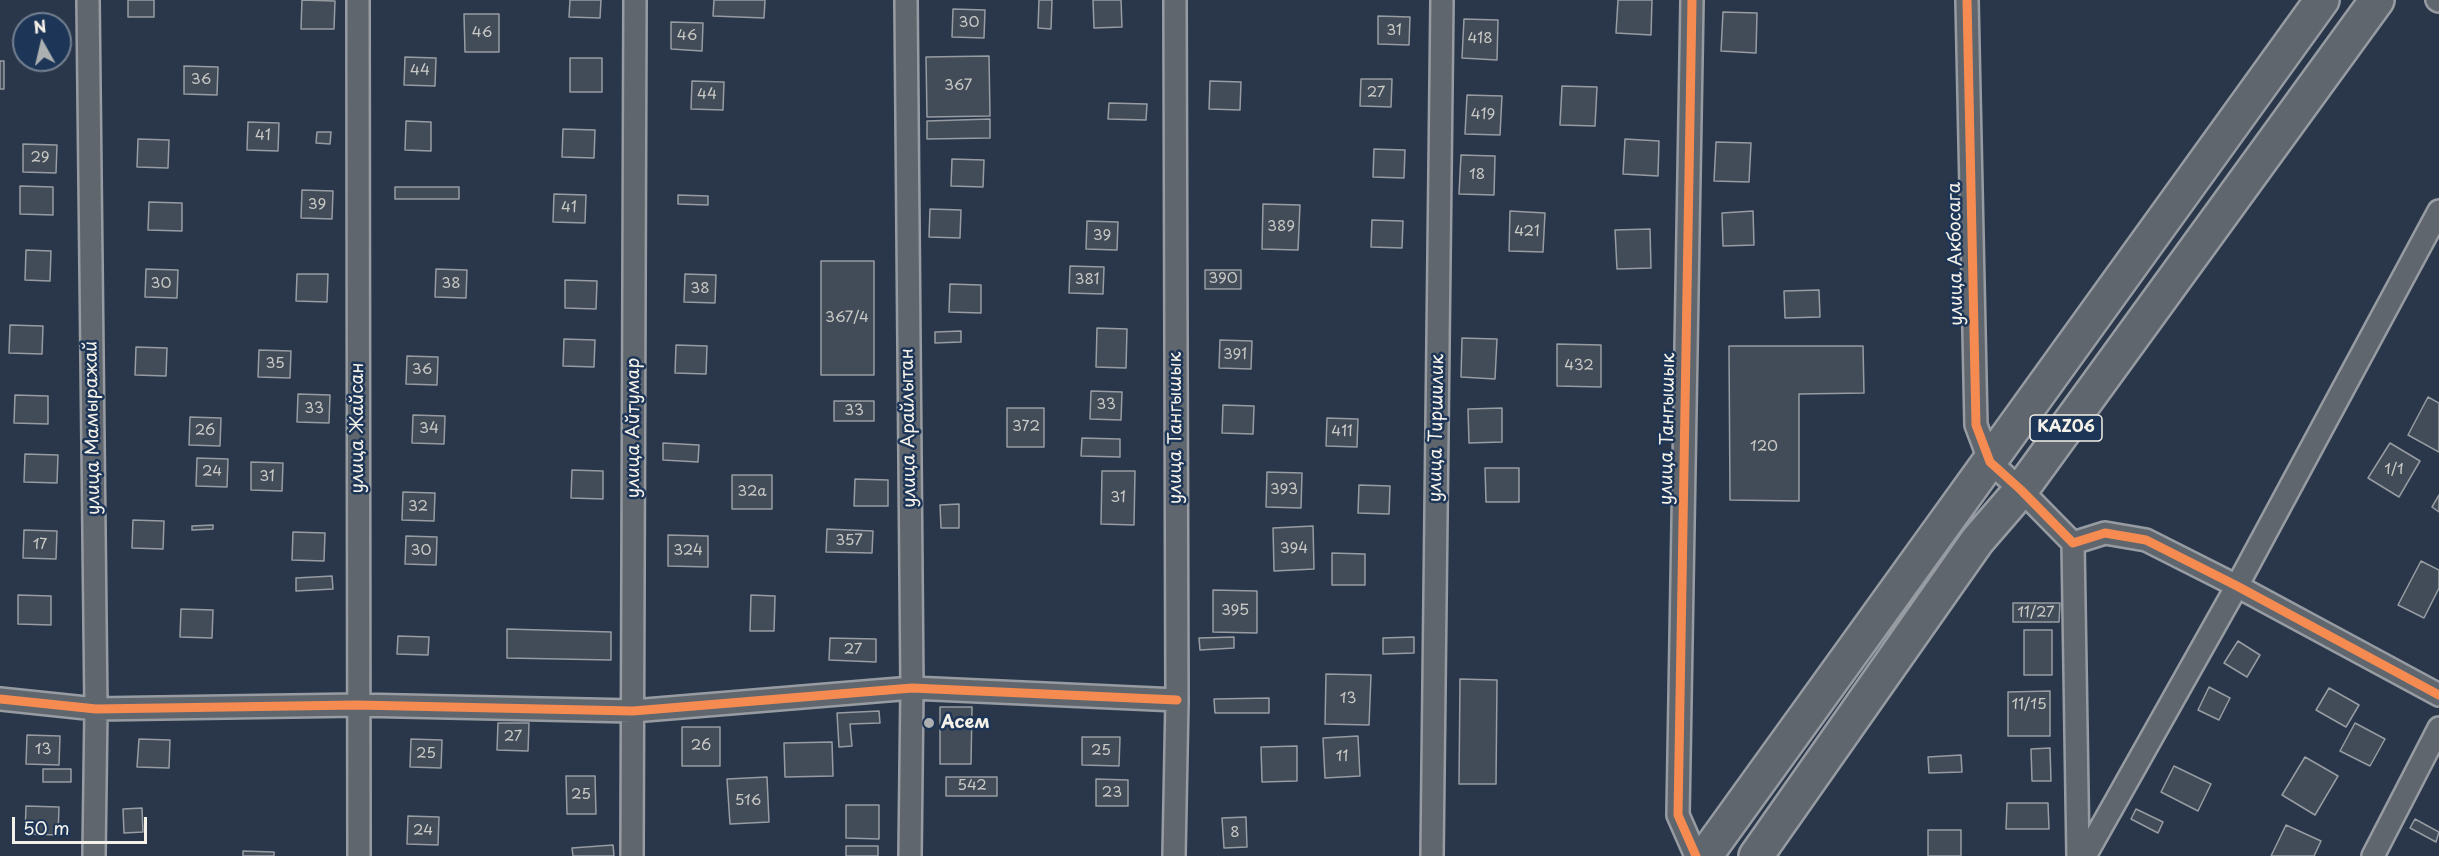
<!DOCTYPE html>
<meta charset="utf-8">
<style>
body{margin:0}
#map{position:relative;width:2439px;height:856px;overflow:hidden;background:#2a374a;font-family:"Playpen Sans",sans-serif}
canvas{display:block}
.north{position:absolute;left:12px;top:12px;width:60px;height:60px;box-sizing:border-box;background:#1d3557;border:2px solid #738091;border-radius:50%;rotate:352deg;font-size:16px;font-weight:700;line-height:24px;text-align:center;color:#f4f1e8}
.north::after{content:'';display:block;margin:auto;width:21px;height:27px;background:#adb0b1;clip-path:polygon(50% 0,100% 100%,50% 72%,0 100%)}
.scale{position:absolute;left:12px;top:817px;width:135px;height:27px;box-sizing:border-box;border:3px solid #f4f1e8;border-top:0;padding-left:8px;font-size:18px;line-height:21px;white-space:nowrap;color:#f4f1e8;-webkit-text-stroke:4px #1d3557;paint-order:stroke}
</style>
<div id="map">
<canvas width="2439" height="856"></canvas>
<div class="north">N</div>
<div class="scale">50 m</div>
</div>
<script>
const c = document.querySelector('canvas').getContext('2d');
c.lineJoin = 'round';
function paint(path, color) {
  c.fillStyle = color;
  c.fill(path, 'evenodd');
}
function strokePath(path, color, width, dash) {
  c.strokeStyle = color;
  c.lineWidth = width;
  c.lineCap = dash ? 'butt' : 'round';
  c.setLineDash(dash || []);
  c.stroke(path);
}
function write(font, color, halo, rows, align = 'center') {
  c.font = font + ' "Playpen Sans",sans-serif';
  c.lineWidth = 5;
  c.setLineDash([]);
  c.textBaseline = 'middle';
  c.strokeStyle = halo;
  c.fillStyle = color;
  for (const [text, x, y, turn = 0] of rows) {
    c.save();
    c.translate(x, y);
    c.rotate((+turn || 0) * Math.PI / 180);
    c.textAlign = isNaN(turn) ? turn : align;
    if (halo) c.strokeText(text, 0, 0);
    c.fillText(text, 0, 0);
    c.restore();
  }
}
const building = new Path2D(`
 M128 0H154V17H128Z
 M302 0 335 1 334 29H301Z
 M570 0H601L600 18 569 17Z
 M714 0H765L764 18 713 16Z
 M1039 0H1052L1051 29 1038 28Z
 M1093 0H1121L1122 27 1094 28Z
 M1618 0H1652L1651 35 1616 33Z
 M953 9 985 10 984 38 952 37Z
 M1723 12 1757 13 1756 53 1721 51Z
 M464 14H499V52H465Z
 M1378 16 1410 17 1409 45 1378 44Z
 M1464 19 1498 20 1497 60 1462 58Z
 M671 22 703 23 702 51 671 49Z
 M989 56 990 116 927 117 926 57Z
 M405 57 436 58 435 86 404 85Z
 M570 58H602V92H570Z
 M0 61H4V89H0Z
 M184 66 218 67 217 95 184 94Z
 M1361 79H1392L1391 107 1360 106Z
 M692 81 724 82 723 110 691 109Z
 M1210 81 1241 82 1240 110 1209 109Z
 M1562 86 1597 87 1595 126 1560 125Z
 M1467 95 1502 96 1500 135 1465 134Z
 M1109 103 1147 104 1146 120 1108 119Z
 M990 119V138L927 139V121Z
 M406 121 431 122V151L405 150Z
 M248 122 279 123 278 151 247 150Z
 M563 129 595 130 594 158 562 157Z
 M317 132H331L330 144 316 143Z
 M138 139 169 140 168 168 137 167Z
 M1625 139 1659 141 1658 176 1623 174Z
 M1716 142 1751 143 1749 182 1714 181Z
 M23 144 57 145 56 173 23 172Z
 M1374 149 1405 150 1404 178 1373 177Z
 M1461 155 1495 156 1494 195 1459 194Z
 M952 159 984 160 983 187 951 186Z
 M20 186 53 187V215L20 214Z
 M395 187H459V199H395Z
 M302 190 333 191 332 219 301 218Z
 M554 194 586 195 585 223 553 222Z
 M678 195 708 196V205L678 204Z
 M149 202 182 203V231L148 230Z
 M1263 204 1300 205 1298 250 1262 249Z
 M930 209 961 210 960 238 929 237Z
 M1510 211 1545 213 1543 252 1509 251Z
 M1753 211 1754 245 1723 246 1722 213Z
 M1372 220 1403 221 1402 248 1371 247Z
 M1087 221 1118 222 1117 250 1086 249Z
 M1650 229 1651 268 1617 269 1615 230Z
 M26 250 51 251 50 281 25 280Z
 M821 261H874V375H821Z
 M1070 266 1104 267 1103 294 1069 293Z
 M146 269 178 270 177 298 145 297Z
 M436 269 467 270 466 298 435 297Z
 M1205 270H1241V289H1205Z
 M297 274H328L327 302 296 301Z
 M685 274 716 275 715 303 684 302Z
 M565 280 597 281 596 309 565 308Z
 M950 284 981 285V313L949 312Z
 M1819 290 1820 317 1785 318 1784 291Z
 M10 325 43 326 42 354 9 353Z
 M1097 328 1127 329 1126 368 1096 367Z
 M961 331V342L935 343V332Z
 M1462 338 1497 339 1495 379 1461 377Z
 M564 339 595 340 594 367 563 366Z
 M1220 340 1252 341 1251 369 1219 368Z
 M1557 344 1601 345V387L1557 386Z
 M676 345 707 346 706 374 675 373Z
 M1729 346H1863L1864 393 1799 394V501L1730 500Z
 M136 347 167 348 166 376 135 375Z
 M259 350 291 351 290 378 258 377Z
 M407 356 438 357 437 385 406 384Z
 M1091 391 1122 392 1121 420 1090 419Z
 M298 394 330 395 329 423 297 422Z
 M15 395 48 396V424L14 423Z
 M2428 397 2439 403V452L2408 435Z
 M834 401H874V421H834Z
 M1223 405 1254 406 1253 434 1222 433Z
 M1007 408H1044V447H1007Z
 M1502 408V442L1469 443 1468 409Z
 M413 415 445 416 444 444 412 443Z
 M190 417 221 418 220 446 189 445Z
 M1327 418 1358 419 1357 447 1326 446Z
 M1082 438 1120 439V457L1081 456Z
 M663 443 699 445 698 462 663 460Z
 M2390 443 2420 461 2399 497 2368 478Z
 M25 454 58 455 57 483 24 482Z
 M197 458 228 459 227 487 196 486Z
 M251 462 283 463 282 491 251 490Z
 M1485 468H1519V502H1486Z
 M572 470 603 471V499L571 498Z
 M1102 471H1135L1134 525 1101 524Z
 M1267 472 1302 473 1301 508 1266 507Z
 M732 475H772V509H732Z
 M855 479 888 480V506H854Z
 M1359 485 1390 486 1389 514 1358 513Z
 M403 492 435 493 434 521 402 520Z
 M2439 495V512L2432 507Z
 M959 504V528H941L940 505Z
 M133 520 164 521 163 549 132 548Z
 M213 525V529L192 530V526Z
 M1313 526 1314 569 1274 571 1273 528Z
 M827 529 873 531 872 553 826 552Z
 M24 530 57 531 56 559 23 558Z
 M293 532 325 533 324 561 292 560Z
 M668 535 708 536V567L668 566Z
 M406 536 437 537 436 565 405 564Z
 M1332 553 1365 554V585H1332Z
 M2421 561 2439 570V588L2424 618 2398 605Z
 M332 576 333 589 296 591V578Z
 M1213 590 1257 591V633L1213 632Z
 M18 595 51 596V625L18 624Z
 M751 595 775 596 774 631H750Z
 M2013 603H2060L2059 622H2013Z
 M181 609 213 610 212 638 180 637Z
 M507 629 611 632V660L507 658Z
 M2024 630H2052V675H2024Z
 M398 636 429 637 428 655 397 654Z
 M1234 637V648L1200 650 1199 638Z
 M1414 637V653L1383 654V638Z
 M830 638 876 639V662L829 660Z
 M2238 641 2260 655 2247 677 2224 663Z
 M1326 674 1371 675 1369 725 1325 724Z
 M1460 679 1497 680 1496 784H1459Z
 M2209 687 2230 698 2219 720 2198 710Z
 M2329 688 2359 705 2346 727 2316 710Z
 M2050 691V736H2008V692Z
 M1269 698V713H1215L1214 699Z
 M940 707H972L971 764H940Z
 M879 711 880 723 850 724 852 746 839 747 837 713Z
 M498 723H529L528 751 497 750Z
 M2355 723 2385 739 2370 766 2340 751Z
 M682 727H720V766H682Z
 M27 735 60 736 59 765 26 764Z
 M1358 736 1360 776 1325 778 1323 738Z
 M1082 737H1120L1119 766 1082 765Z
 M139 739 170 740 169 768 137 767Z
 M411 739 442 740 441 768 410 767Z
 M832 742 833 776 785 777 784 743Z
 M1297 746V781L1262 782 1261 747Z
 M2050 748 2051 781H2032L2031 749Z
 M1961 755 1962 772 1929 773 1928 757Z
 M2305 757 2338 776 2315 815 2282 795Z
 M2174 766 2211 784 2198 811 2161 792Z
 M43 769H71V782H43Z
 M566 776H595L596 814H567Z
 M767 777 769 822 730 824 727 779Z
 M946 777H997V796H946Z
 M1096 779 1128 780V806H1096Z
 M2007 803H2048L2049 829H2006Z
 M846 805H879V839L846 838Z
 M26 806 59 807 58 835 25 834Z
 M142 808 143 832 124 833 123 809Z
 M2136 809 2163 822 2158 833 2131 819Z
 M408 816 439 817 438 845 407 844Z
 M1246 817 1247 847 1224 848 1222 818Z
 M2415 819 2439 832 2436 842 2410 828Z
 M2286 825 2321 841 2314 856H2271Z
 M1928 830H1961V856H1928Z
 M613 845 614 856H573L572 848Z
 M846 846H878V856H846Z
 M243 851 274 852V856H243Z`);
const minor = new Path2D(`
 M88 0 96 709 94 856
 M358 0 359 856
 M906 0 912 688 910 856
 M1692 0 1678 815 1696 856
 M1967 0 1976 425 1990 462 2021 490 2073 543 2105 533 2146 540 2237 586 2439 695
 M2437 0 2439 1
 M2073 543 2078 856
 M0 699 96 709 357 705 633 711 912 688 1177 700
 M632 856 635 0
 M1174 856 1177 700 1175 0
 M1432 856 1442 0
 M2085 856 2237 586 2439 211
 M2373 856 2439 728`);
const trunk = new Path2D(`
 M1705 856 2322 0
 M1756 856 1977 541 2021 490 2377 0`);
const cycleway = new Path2D(`
 M1692 0 1678 815 1696 856
 M1967 0 1976 425 1990 462 2021 490 2073 543 2105 533 2146 540 2237 586 2439 695
 M0 699 96 709 357 705 633 711 912 688 1177 700`);
const markers = [
 [929,723,6,"#adb0b1"]
];
const numberNames = [
 ["30",969,23],
 ["31",1394,31],
 ["46",482,33],
 ["46",687,36],
 ["418",1480,39],
 ["44",420,71],
 ["36",201,80],
 ["367",958,86],
 ["27",1376,93],
 ["44",707,95],
 ["419",1483,115],
 ["41",263,136],
 ["29",40,158],
 ["18",1477,175],
 ["39",317,205],
 ["41",569,208],
 ["389",1281,227],
 ["421",1527,232],
 ["39",1102,236],
 ["390",1223,279],
 ["381",1087,280],
 ["30",161,284],
 ["38",451,284],
 ["38",700,289],
 ["367/4",847,318],
 ["391",1235,355],
 ["35",275,364],
 ["432",1579,366],
 ["36",422,370],
 ["33",1106,405],
 ["33",314,409],
 ["33",854,411],
 ["372",1026,427],
 ["34",429,429],
 ["26",205,431],
 ["411",1342,432],
 ["120",1764,447],
 ["1/1",2394,470],
 ["24",212,472],
 ["31",267,477],
 ["393",1284,490],
 ["32а",752,492],
 ["31",1118,498],
 ["32",418,507],
 ["357",849,541],
 ["17",40,545],
 ["394",1294,549],
 ["30",421,551],
 ["324",688,551],
 ["395",1235,611],
 ["11/27",2036,613],
 ["27",853,650],
 ["13",1348,699],
 ["11/15",2029,705],
 ["27",513,737],
 ["26",701,746],
 ["13",43,750],
 ["25",1101,751],
 ["25",426,754],
 ["11",1342,757],
 ["542",972,786],
 ["23",1112,793],
 ["25",581,795],
 ["516",748,801],
 ["24",423,831],
 ["8",1235,833]
];
const shields = [
 [2066,428,72]
];
const shieldNames = [
 ["KАZ06",2066,428]
];
const streetNames = [
 ["улица Акбосага",1956,254,-91],
 ["улица Мамыражай",93,428,-91],
 ["улица Жайсан",358,428,-90],
 ["улица Айтумар",634,428,-90],
 ["улица Арайлытан",909,428,-91],
 ["улица Тангышык",1176,428,-90],
 ["улица Тиршилик",1437,428,-89],
 ["улица Тангышык",1668,429,-89]
];
const poiNames = [
 ["Асем",941,723]
];
paint(building, '#424c59');
strokePath(building, '#979ca3', 1.5);
strokePath(minor, '#979ca3', 26);
strokePath(trunk, '#979ca3', 38);
strokePath(minor, '#60666e', 21);
strokePath(trunk, '#60666e', 33);
strokePath(cycleway, '#f68b52', 9);
for (const [x, y, r, color] of markers) {
  const dot = new Path2D();
  dot.arc(x, y, r, 0, 2 * Math.PI);
  c.fillStyle = color;
  c.fill(dot);
  strokePath(dot, '#1d3557', 2);
}
write('15px', '#c8c8c4', null, numberNames);
for (const [x, y, w] of shields) {
  const box = new Path2D();
  box.roundRect(x - w / 2, y - 13, w, 26, 4.5);
  c.fillStyle = '#1d3557';
  c.fill(box);
  strokePath(box, '#f4f1e8', 1.5);
}
write('bold 16px', '#f4f1e8', null, shieldNames);
write('18px', '#f4f1e8', '#1d3557', streetNames);
write('bold 18px', '#f4f1e8', '#1d3557', poiNames, 'left');
</script>
